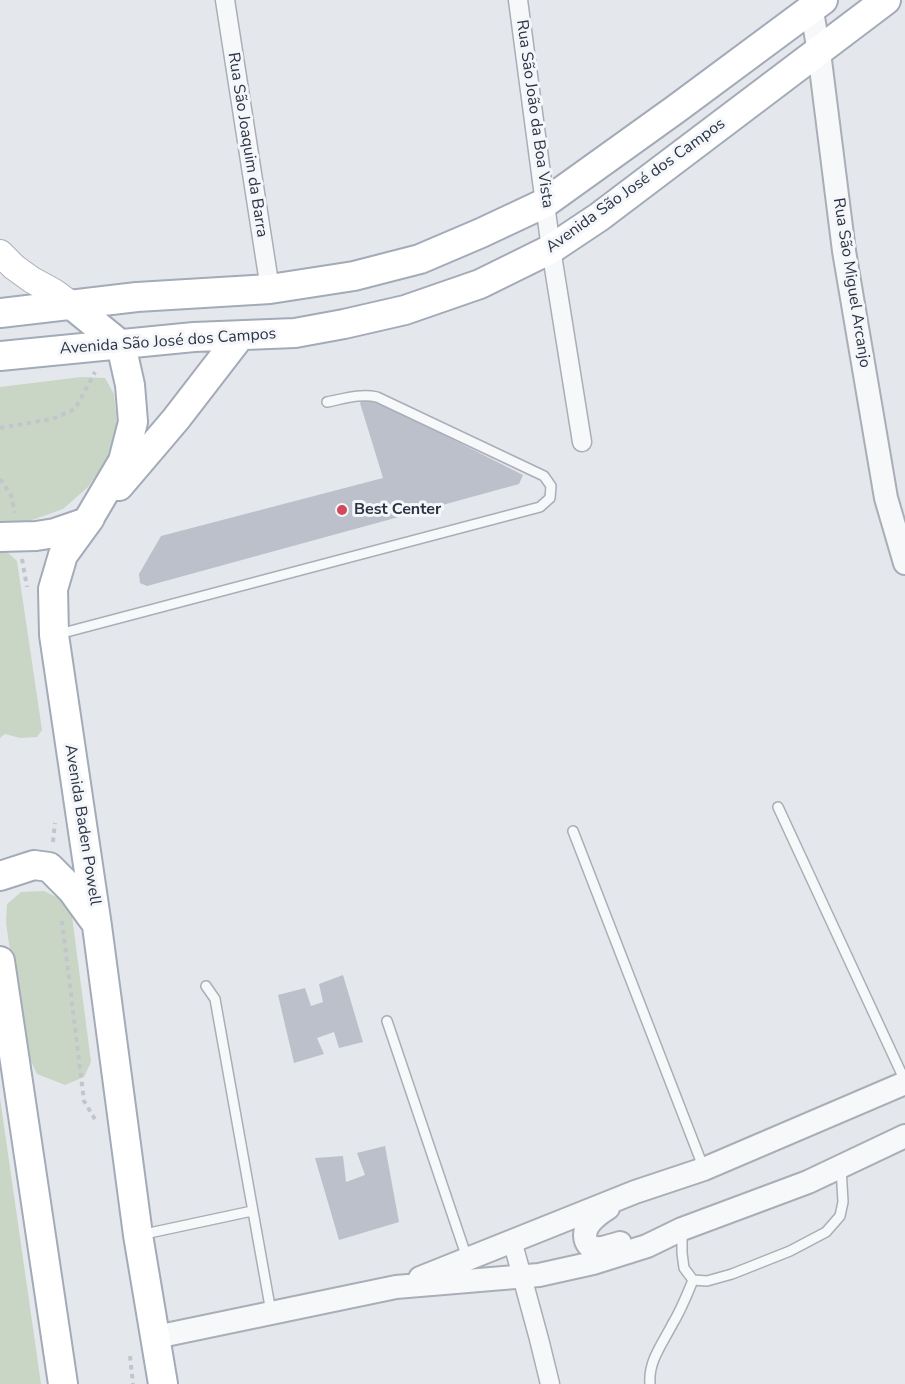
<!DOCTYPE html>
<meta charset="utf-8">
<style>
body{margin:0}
canvas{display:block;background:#e4e7ec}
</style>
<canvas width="905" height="1384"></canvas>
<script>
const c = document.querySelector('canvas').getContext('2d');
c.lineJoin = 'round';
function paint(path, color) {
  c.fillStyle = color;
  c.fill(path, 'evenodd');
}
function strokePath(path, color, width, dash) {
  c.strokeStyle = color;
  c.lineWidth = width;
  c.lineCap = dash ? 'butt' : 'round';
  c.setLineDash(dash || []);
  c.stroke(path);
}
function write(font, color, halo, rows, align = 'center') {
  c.font = font + ' "Nunito Sans",sans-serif';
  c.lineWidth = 6;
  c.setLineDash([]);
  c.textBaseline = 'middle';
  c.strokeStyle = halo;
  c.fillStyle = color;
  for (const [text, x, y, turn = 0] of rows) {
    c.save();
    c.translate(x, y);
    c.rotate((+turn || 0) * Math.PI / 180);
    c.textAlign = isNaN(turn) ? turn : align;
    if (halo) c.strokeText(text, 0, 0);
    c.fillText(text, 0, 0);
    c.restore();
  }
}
const green = new Path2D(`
 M82 377 105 378 114 394 117 424 110 455 88 487 63 509 21 524 0 525V387Z
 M0 551 7 552 17 561 42 730 37 737 20 738 5 734 0 738Z
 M44 891 63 900 72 916 91 1062 84 1077 65 1085 37 1074 24 1047 6 923 7 904 21 892Z
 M0 1098 41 1384H0Z`);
const building = new Path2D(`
 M365 398 375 400 523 475 519 484 147 586 140 583 139 574 161 536 383 478 360 403Z
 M343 975 363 1042 339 1048 334 1032 317 1038 324 1054 294 1063 278 995 305 988 311 1006 323 1002 319 984Z
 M385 1146 399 1222 339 1240 315 1158 343 1156 346 1182 365 1175 357 1153Z`);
const path = new Path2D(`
 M0 428 52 419 75 409 95 372
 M0 479 11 495 15 513
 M22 559 27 587
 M53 842 55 823
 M62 921 84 1101 96 1121
 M130 1356 133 1384`);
const service = new Path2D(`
 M59 634 540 507 550 498 551 486 544 476 377 397C360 393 343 399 327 402
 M778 807 905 1081
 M573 831 704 1169
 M206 986 215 999 271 1312
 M387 1021 467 1258
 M682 1231V1253L684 1268 693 1280
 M140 1235 252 1211
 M693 1280 707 1281 732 1274 790 1251 826 1232 840 1216 843 1202 841 1167
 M650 1384C648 1361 663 1343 673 1323 681 1310 687 1295 693 1280`);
const minor = new Path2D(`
 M225 0 270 289
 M518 0 551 249 582 442
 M512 1240 539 1339 550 1384`);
const tertiary = new Path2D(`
 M810 0 819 52 844 251 886 498 905 563
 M608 1208C597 1215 581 1226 586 1241 588 1246 591 1248 596 1248 604 1249 612 1245 620 1243
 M420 1278 635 1192 704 1169 905 1083
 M156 1337 396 1287 539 1275 593 1263 647 1246 682 1229 808 1182 905 1136`);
const secondary = new Path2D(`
 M0 253 14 267 32 280 54 292 73 306`);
const primary = new Path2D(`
 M73 306 121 345 130 385 133 422 123 461 87 522 63 555 53 589 54 635 97 926 138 1235 163 1384
 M0 313 137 297 270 289 354 276 420 259 481 233 545 203 676 109 823 0
 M0 356 194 337 295 333 344 324 405 310 480 284 551 249 599 217 886 0
 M119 486 176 419 240 336
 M0 537 36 536 55 533 87 522 90 518
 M0 876 34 865 49 867 72 890 93 919
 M0 961 63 1384`);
const markers = [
 [342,510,6,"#d1495b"]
];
const streetNames = [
 ["Rua São João da Boa Vista",534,114,82],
 ["Rua São Joaquim da Barra",247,145,81],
 ["Avenida São José dos Campos",636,186,-36],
 ["Rua São Miguel Arcanjo",851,283,81],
 ["Avenida São José dos Campos",168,342,-4],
 ["Avenida Baden Powell",82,825,81]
];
const poiNames = [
 ["Best Center",354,510]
];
paint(green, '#c9d6c5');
paint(building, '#bbc0ca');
strokePath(service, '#a9aeb7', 12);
strokePath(minor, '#a9aeb7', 21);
strokePath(tertiary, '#a9aeb7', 26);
strokePath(secondary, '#a9aeb7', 28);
strokePath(primary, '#a3abb8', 32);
strokePath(path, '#c2c5cb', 4, [4.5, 4.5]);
strokePath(service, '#f7f8fa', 9);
strokePath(minor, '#f7f8fa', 18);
strokePath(tertiary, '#f7f8fa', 22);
strokePath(secondary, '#fff', 26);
strokePath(primary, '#fff', 28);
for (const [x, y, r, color] of markers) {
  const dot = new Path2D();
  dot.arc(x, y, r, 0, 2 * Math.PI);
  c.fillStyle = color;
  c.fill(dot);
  strokePath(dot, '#f4f6f9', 2);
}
write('16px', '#2b3445', '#f4f6f9', streetNames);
write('bold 16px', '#2b3445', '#f4f6f9', poiNames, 'left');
</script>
